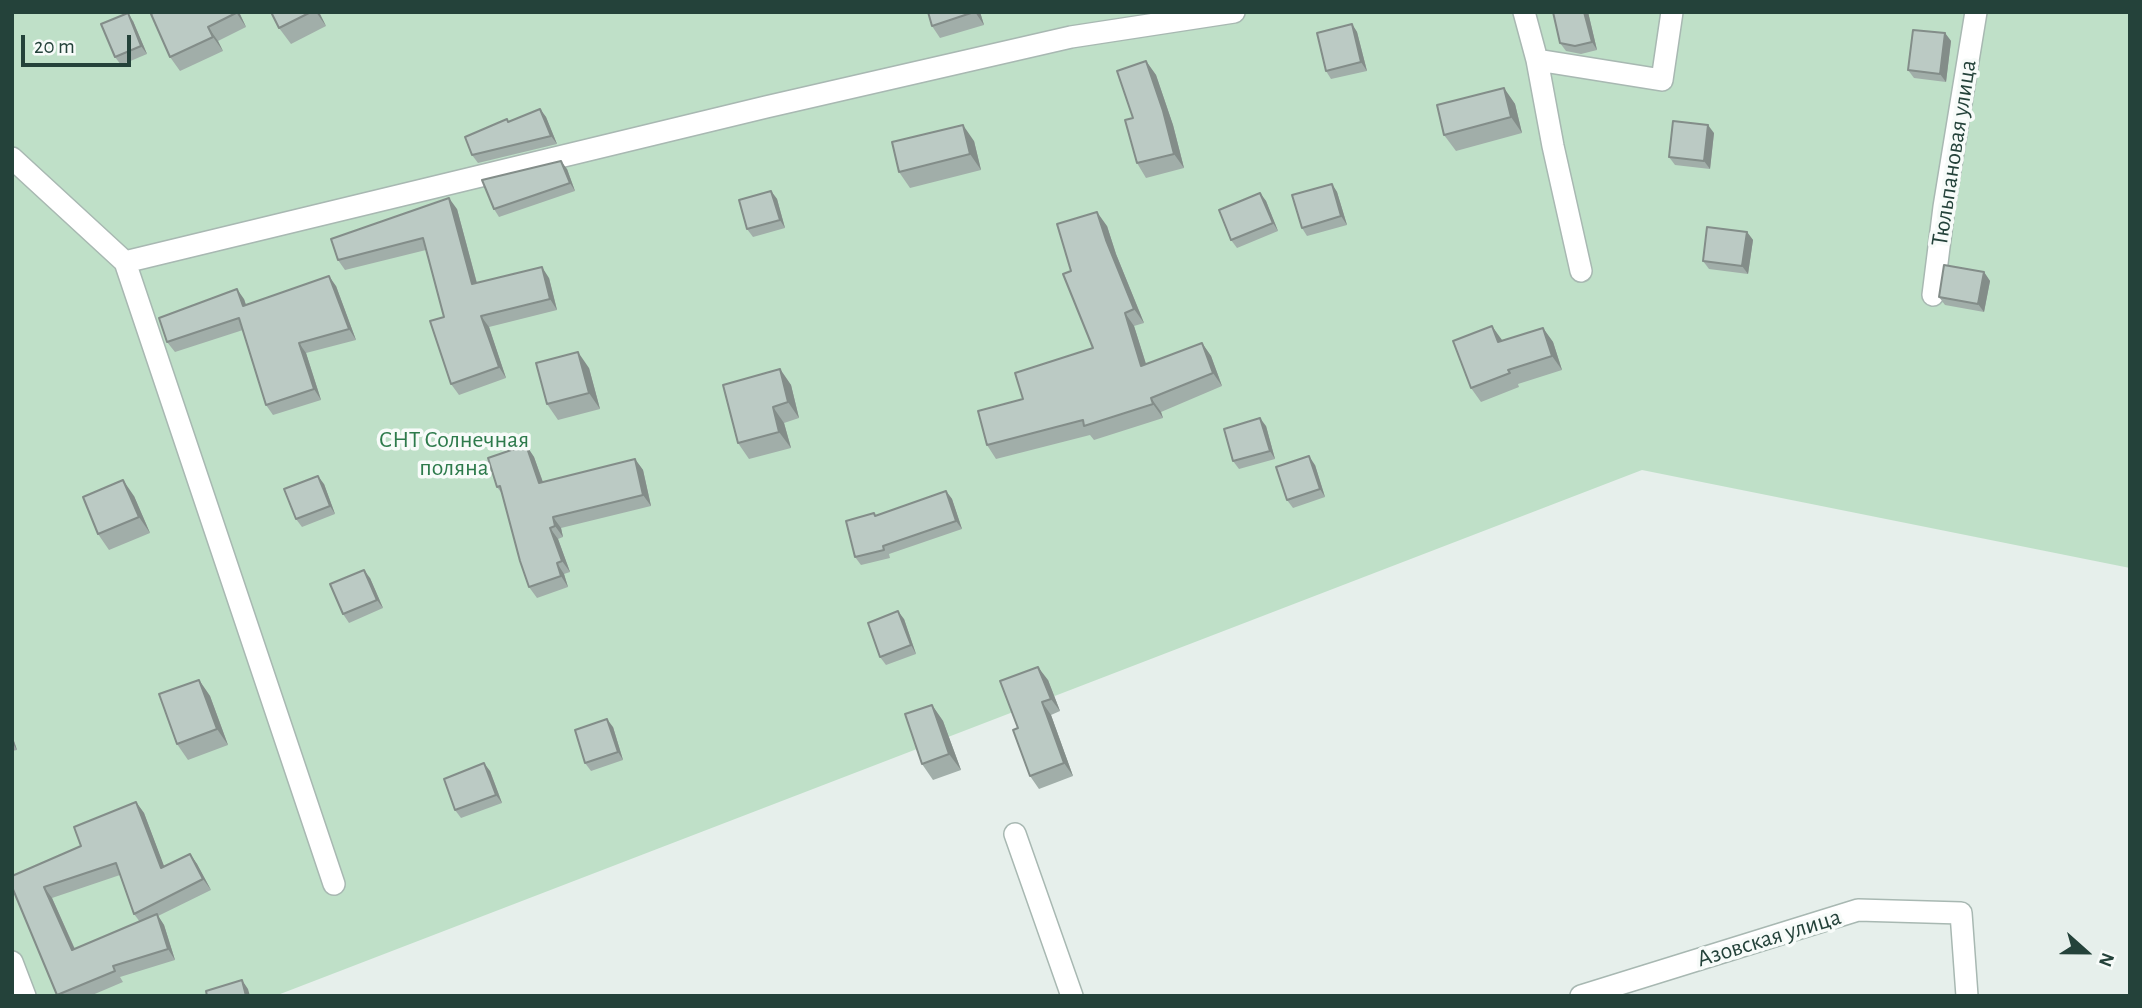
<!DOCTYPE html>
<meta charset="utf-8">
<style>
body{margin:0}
#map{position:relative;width:2142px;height:1008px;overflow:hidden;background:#e6efeb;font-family:"Alegreya Sans",sans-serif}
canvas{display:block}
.frame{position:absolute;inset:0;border:14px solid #24423a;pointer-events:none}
.north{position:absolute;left:2051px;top:917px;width:70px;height:70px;-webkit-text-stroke:5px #f7fbf9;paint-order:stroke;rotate:111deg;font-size:19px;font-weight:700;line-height:28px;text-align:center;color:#24423a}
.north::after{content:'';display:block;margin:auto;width:24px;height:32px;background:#24423a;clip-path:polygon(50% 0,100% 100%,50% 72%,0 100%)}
.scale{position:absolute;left:21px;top:35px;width:110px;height:32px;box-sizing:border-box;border:4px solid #24423a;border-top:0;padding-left:9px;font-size:21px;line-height:24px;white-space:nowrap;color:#24423a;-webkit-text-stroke:5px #f7fbf9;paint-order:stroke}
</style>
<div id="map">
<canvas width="2142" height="1008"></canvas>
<div class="frame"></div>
<div class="north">N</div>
<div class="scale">20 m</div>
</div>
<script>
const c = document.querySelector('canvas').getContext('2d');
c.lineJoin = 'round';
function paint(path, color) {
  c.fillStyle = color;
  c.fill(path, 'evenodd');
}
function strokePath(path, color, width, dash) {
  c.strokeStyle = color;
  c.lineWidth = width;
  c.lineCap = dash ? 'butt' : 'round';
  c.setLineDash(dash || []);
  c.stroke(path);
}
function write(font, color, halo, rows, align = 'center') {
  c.font = font + ' "Alegreya Sans",sans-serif';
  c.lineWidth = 7;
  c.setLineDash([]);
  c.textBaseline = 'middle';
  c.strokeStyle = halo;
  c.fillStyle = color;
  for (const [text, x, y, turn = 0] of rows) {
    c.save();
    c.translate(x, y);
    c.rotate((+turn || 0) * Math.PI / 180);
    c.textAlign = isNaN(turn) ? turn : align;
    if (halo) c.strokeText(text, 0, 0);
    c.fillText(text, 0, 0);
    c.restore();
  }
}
const green = new Path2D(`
 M12 12H2130V568L1642 470 275 996H12Z`);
const minor = new Path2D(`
 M1524 12 1537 60 1662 80 1672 12
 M1537 60 1553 146 1581 271
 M12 158 125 262 766 107 1071 37 1234 12
 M125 262 334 884
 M1933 295 1944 207 1976 12
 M1015 834 1072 996
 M12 962 25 996
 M1581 996 1858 910 1961 913 1967 996`);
const wall = new Path2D(`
 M155 12H239L246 27 218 41 223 51 180 71 170 57Z
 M271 12H319L326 26 291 44 279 28Z
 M928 12H980L984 25 940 38 932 26Z
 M1553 12H1588L1597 50 1581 54 1566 51 1560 43Z
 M133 21 147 54 121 65 115 57Z
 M1352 24 1357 32 1367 71 1331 79 1326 71Z
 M1945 33 1951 41 1946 82 1914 78 1908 70Z
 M1146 61 1156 75 1173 125 1184 168 1146 178 1137 163 1133 118Z
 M1504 88 1515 104 1522 133 1456 151 1444 135Z
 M540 109 546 117 557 144 478 163 472 155 509 122Z
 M1714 133 1710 169 1675 165 1669 157Z
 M974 141 981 170 910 188 899 172Z
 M567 169 575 191 499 217 494 209Z
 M1332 184 1337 192 1347 225 1307 236 1302 228Z
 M771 191 777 199 785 228 753 237 747 229Z
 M1260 193 1266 201 1278 231 1237 248 1231 240Z
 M457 209 477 283 549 278 557 310 489 327 506 378 459 395 451 384 444 317 426 250 345 270 338 260Z
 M1107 226 1116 254 1144 323 1134 326 1146 364 1202 343 1211 356 1222 386 1161 412 1163 418 1094 440 1090 435 996 459 987 445 1023 399 1093 348 1071 271Z
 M1747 232 1753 240 1748 274 1709 269 1703 261Z
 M1984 272 1990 281 1984 312 1945 305 1939 297Z
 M336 286 356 340 306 353 321 400 273 415 266 405 243 330 175 352 167 342 244 299 246 305Z
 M1543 328 1553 342 1562 370 1518 384 1519 387 1481 402 1471 388 1502 341Z
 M589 368 600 409 558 420 547 404Z
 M780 369 791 385 799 418 784 423 791 448 749 459 738 443Z
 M1266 426 1275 459 1239 469 1233 461Z
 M526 445 534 457 543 482 635 459 643 470 651 506 561 528 563 537 558 539 570 572 564 574 568 587 537 598 529 587 503 495 497 487Z
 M1315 465 1325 497 1293 508 1287 500Z
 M324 484 335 514 302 527 296 519Z
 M946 491 952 499 962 529 889 554 890 558 861 565 855 557 874 513 876 516Z
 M134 496 150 533 109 550 98 534Z
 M370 578 383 608 349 623 343 614Z
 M904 619 916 654 886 665 880 657Z
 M199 680 210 696 228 745 188 760 177 744Z
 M1048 680 1060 711 1051 715 1073 776 1039 789 1030 776 1018 728Z
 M932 705 943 721 961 770 933 780 922 764Z
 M613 727 623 760 591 771 585 763Z
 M12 735 17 750 12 751Z
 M490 771 502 803 461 818 455 810Z
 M136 802 144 813 164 867 190 854 197 864 211 890 158 916 164 925 175 960 120 977 123 982 90 996H57L12 887 81 846ZM120 875 134 914 140 922 75 949 52 898Z`);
const shadedWall = new Path2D(`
 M236 12H239L246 27Z
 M316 12H319L326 26Z
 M975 12H980L984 25Z
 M1584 12H1588L1597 50 1592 42Z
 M128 13 133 21 147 54 141 46Z
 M1352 24 1357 32 1367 71 1361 62Z
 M208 27 218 41 223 51 213 37Z
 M1945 33 1951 41 1946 82 1940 74Z
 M1146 61 1156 75 1173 125 1184 168 1174 154Z
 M1504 88 1515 104 1522 133 1511 117Z
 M540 109 546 117 557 144 551 136Z
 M963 125 974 141 981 170 970 154Z
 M1708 125 1714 133 1710 169 1704 161Z
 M561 161 567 169 575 191 570 183Z
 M1332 184 1337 192 1347 225 1341 216Z
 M771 191 777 199 785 228 780 220Z
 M1260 193 1266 201 1278 231 1273 223Z
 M449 198 457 209 480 295 472 284Z
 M1097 212 1107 226 1116 254 1144 323 1134 309 1106 240Z
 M1747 232 1753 240 1748 274 1742 266Z
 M542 267 549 278 557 310 550 299Z
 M1984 272 1990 281 1984 312 1978 304Z
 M329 276 336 286 356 340 349 329Z
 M237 289 244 299 250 317 243 306Z
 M1125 313 1134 326 1151 380 1141 366Z
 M481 316 489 327 506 378 499 367Z
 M1492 326 1502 340 1508 356 1498 342Z
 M1543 328 1553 342 1562 370 1552 356Z
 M299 343 306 353 321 400 314 389Z
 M1202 343 1211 356 1222 386 1213 373Z
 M578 352 589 368 600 409 589 393Z
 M780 369 791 385 799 418 788 402Z
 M1151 398 1161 412 1163 418 1153 404Z
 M773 407 784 423 791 448 779 432Z
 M1260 418 1266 426 1275 459 1270 451Z
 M526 445 534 457 547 494 539 483Z
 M1309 456 1315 465 1325 497 1320 489Z
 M635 459 643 470 651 506 643 495Z
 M318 476 324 484 335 514 330 506Z
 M123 480 134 496 150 533 139 517Z
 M946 491 952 499 962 529 956 521Z
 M553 517 561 528 563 537 555 526Z
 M550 528 558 539 570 572 562 561Z
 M557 563 564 574 568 587 561 576Z
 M364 570 370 578 383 608 377 600Z
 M898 611 904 619 916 654 911 645Z
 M1038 667 1048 680 1060 711 1051 699Z
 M199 680 210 696 228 745 217 729Z
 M1042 702 1051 715 1073 776 1064 763Z
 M932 705 943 721 961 770 949 754Z
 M607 719 613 727 623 760 618 752Z
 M12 735 17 750 12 742Z
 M484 763 490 771 502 803 496 795Z
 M136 802 144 813 169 879 161 868Z
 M190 854 197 864 211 890 203 879Z
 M44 887 52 898 80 961 72 950Z
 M157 914 164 925 175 960 168 949Z
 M242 980 248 989 250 996H246Z`);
const building = new Path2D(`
 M155 12H236V13L208 27 213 37 170 57 151 14Z
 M271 12H311L279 28Z
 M928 12H974L932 26Z
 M1553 12H1584L1592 42 1575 46 1560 43Z
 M128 13 141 46 115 57 101 24Z
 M1352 24 1361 62 1326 71 1317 33Z
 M1913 30 1945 33 1940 74 1908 70Z
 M1146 61 1163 111 1174 154 1137 163 1125 120 1133 118 1117 71Z
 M1504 88 1511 117 1444 135 1437 105Z
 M540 109 551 136 472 155 465 137 507 119 508 122Z
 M1673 121 1708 125 1704 161 1669 157Z
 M963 125 970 154 899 172 892 142Z
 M561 161 570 183 494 209 482 180Z
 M1332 184 1341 216 1302 228 1292 195Z
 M771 191 780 220 747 229 739 200Z
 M1260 193 1273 223 1231 240 1219 210Z
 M449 198 472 284 542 267 550 299 481 316 499 367 451 384 430 321 444 317 423 238 338 260 331 239Z
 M1097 212 1106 240 1134 309 1125 313 1141 366 1202 343 1213 373 1151 398 1153 404 1084 426 1083 420 987 445 978 411 1023 399 1015 373 1093 348 1063 274 1071 271 1057 224Z
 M1707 227 1747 232 1742 266 1703 261Z
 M1944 265 1984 272 1978 304 1939 297Z
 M329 276 349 329 299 343 314 389 266 405 239 318 167 342 159 318 237 289 243 306Z
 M1492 326 1498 342 1543 328 1552 356 1508 370 1510 373 1471 388 1453 341Z
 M578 352 589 393 547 404 536 363Z
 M780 369 788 402 773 407 779 432 738 443 723 385Z
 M1260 418 1270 451 1233 461 1224 429Z
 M526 445 539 483 635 459 643 495 553 517 555 526 550 528 562 561 557 563 561 576 529 587 520 561 500 486 497 487 488 458Z
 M1309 456 1320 489 1287 500 1276 467Z
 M318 476 330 506 296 519 284 489Z
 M123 480 139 517 98 534 83 497Z
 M946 491 956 521 883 546 884 550 855 557 846 521 874 513 875 516Z
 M364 570 377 600 343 614 330 584Z
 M898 611 911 645 880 657 868 623Z
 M1038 667 1051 699 1042 702 1064 763 1030 776 1013 730 1018 728 1000 681Z
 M199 680 217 729 177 744 159 694Z
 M932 705 949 754 922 764 905 714Z
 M607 719 618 752 585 763 575 730Z
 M484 763 496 795 455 810 444 779Z
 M136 802 161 868 190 854 203 879 134 914 116 863 44 887 72 950 157 914 168 949 113 966 115 971 57 995 12 887V876L81 846 74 827Z
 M242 980 246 996H207L206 991Z`);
const streetNames = [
 ["Тюльпановая улица",1954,153,-81],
 ["Азовская улица",1769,938,-17]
];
const parkNames = [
 ["СНТ Солнечная",454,440],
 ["поляна",454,468]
];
paint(green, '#bfe0c8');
strokePath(minor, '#a8b8b2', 24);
strokePath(minor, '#fff', 21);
paint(wall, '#a1aea9');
paint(shadedWall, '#838d89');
paint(building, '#bbcac4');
strokePath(building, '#838d89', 2);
write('24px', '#24423a', '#f7fbf9', streetNames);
write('24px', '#2d7a4b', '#f7fbf9', parkNames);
</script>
